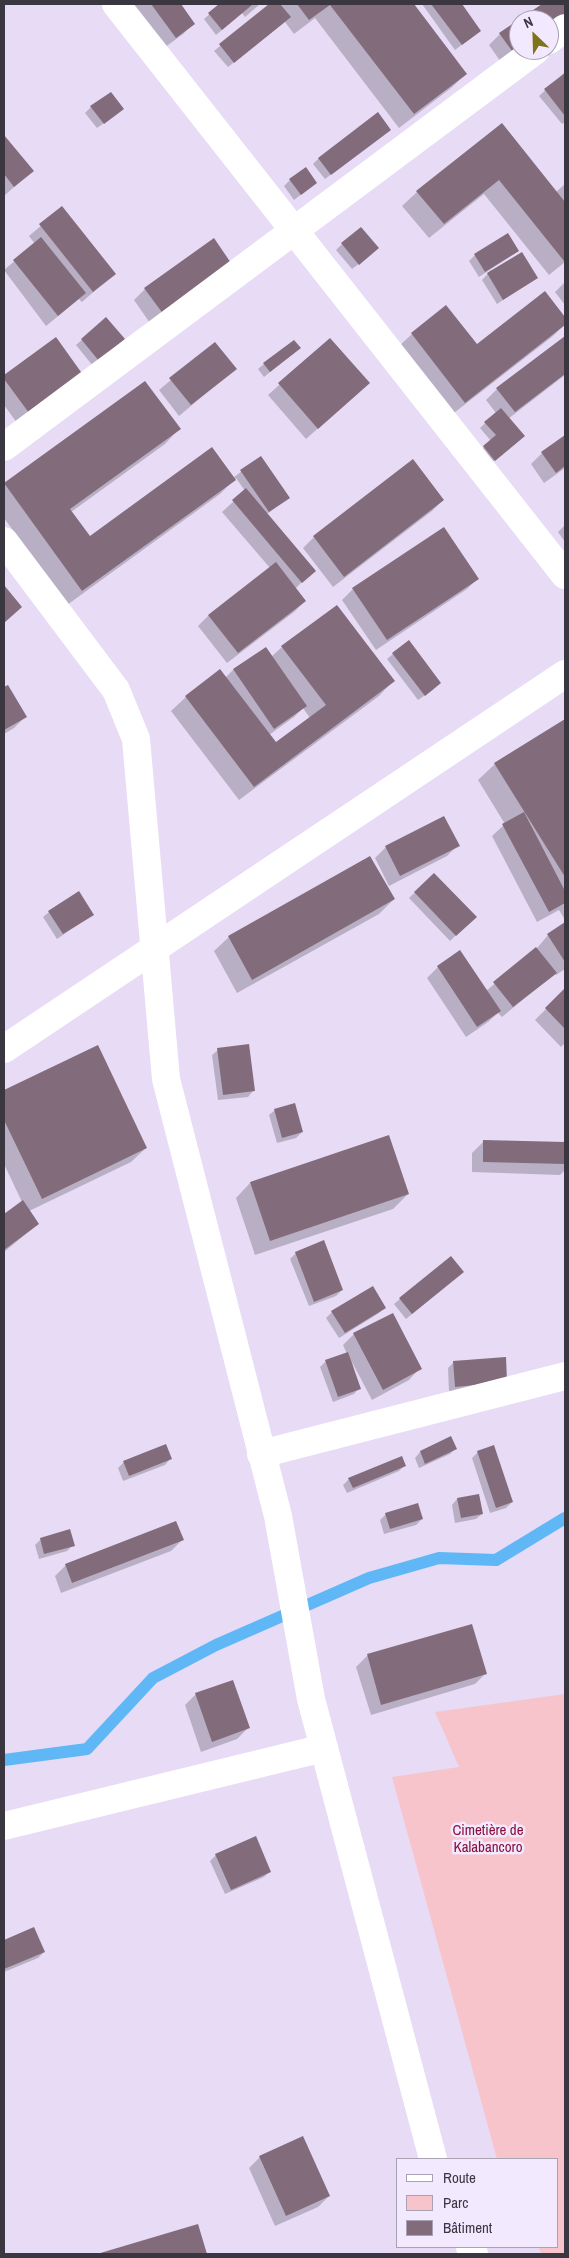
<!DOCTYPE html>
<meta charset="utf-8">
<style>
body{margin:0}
#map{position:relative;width:569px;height:2258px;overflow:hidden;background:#e7dbf6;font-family:"Archivo Narrow",sans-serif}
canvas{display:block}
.frame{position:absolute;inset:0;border:5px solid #3b3741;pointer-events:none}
.legend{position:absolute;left:396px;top:2158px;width:162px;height:90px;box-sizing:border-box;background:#f3e9ff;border:1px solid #a9a2b3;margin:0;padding:6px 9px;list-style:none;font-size:15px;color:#3b3741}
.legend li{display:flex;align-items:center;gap:10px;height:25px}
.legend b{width:25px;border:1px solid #a9a2b3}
.north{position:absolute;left:509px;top:10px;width:50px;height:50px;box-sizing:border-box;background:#f3e9ff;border:1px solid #a9a2b3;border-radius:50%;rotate:336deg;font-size:14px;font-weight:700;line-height:20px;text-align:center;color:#3b3741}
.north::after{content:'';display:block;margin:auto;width:18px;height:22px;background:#7e7518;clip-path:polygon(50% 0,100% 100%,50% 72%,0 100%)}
</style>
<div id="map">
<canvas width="569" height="2258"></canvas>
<div class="frame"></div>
<ul class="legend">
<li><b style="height:6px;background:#fff"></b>Route</li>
<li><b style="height:14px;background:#f8c4cc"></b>Parc</li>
<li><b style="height:14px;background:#826b7b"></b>Bâtiment</li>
</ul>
<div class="north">N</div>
</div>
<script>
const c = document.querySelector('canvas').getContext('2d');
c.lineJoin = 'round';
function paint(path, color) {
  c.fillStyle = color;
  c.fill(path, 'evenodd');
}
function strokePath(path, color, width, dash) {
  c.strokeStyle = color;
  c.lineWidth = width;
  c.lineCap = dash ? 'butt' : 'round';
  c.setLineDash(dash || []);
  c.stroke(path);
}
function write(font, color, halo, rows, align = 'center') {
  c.font = font + ' "Archivo Narrow",sans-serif';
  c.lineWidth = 5;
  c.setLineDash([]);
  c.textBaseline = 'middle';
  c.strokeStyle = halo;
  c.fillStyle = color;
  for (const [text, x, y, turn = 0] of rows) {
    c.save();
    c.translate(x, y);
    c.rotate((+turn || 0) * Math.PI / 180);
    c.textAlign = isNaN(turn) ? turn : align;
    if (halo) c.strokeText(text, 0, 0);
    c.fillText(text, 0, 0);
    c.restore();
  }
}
const green = new Path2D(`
 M565 1694V2254H542L538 2247H558V2159H497L392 1777 459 1767 435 1712Z`);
const shadow = new Path2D(`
 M132 4H179L194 23 183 34 164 48Z
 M221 4H260L245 17 242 13 216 35 204 19Z
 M271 4H413L466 74 451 88 399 128 315 18 294 34 285 22 228 67 214 51Z
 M422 4H460L480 31 455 50Z
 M519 21V50L503 65 489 45 500 34Z
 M565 72V122L562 124 539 96Z
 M91 107 117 114 97 128 85 113Z
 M502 125 556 192 565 184V262L549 275 484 194 429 238 402 206 417 192Z
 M389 130 325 179 313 164 319 158Z
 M4 137 32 171 4 196Z
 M290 180 316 183 294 200 284 186Z
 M62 208 114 274 82 302 79 299 46 326 4 270 35 244 29 236Z
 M214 240 232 266 152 326 134 300 145 289Z
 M342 244 372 254 352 269 336 250Z
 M518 251 479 277 469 261 475 255Z
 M491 270 492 271 536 278 497 304 482 280Z
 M565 282V305L555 292Z
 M545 293 565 319V324L553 336 450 416 397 348 412 334 477 346Z
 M106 319 123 339 93 366 76 345Z
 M565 337V375L508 419 517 442 489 465 478 452 491 441 480 428 496 413 486 400 497 389Z
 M56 339 84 379 20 427 4 405V376Z
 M330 339 369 383 306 439 268 395Z
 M215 343 235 369 179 416 159 390Z
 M300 348 264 377 258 369 264 364Z
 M145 382 179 429 165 444 71 512 90 538 233 478 260 457 288 498 267 514 303 581 295 589 305 601 294 612 227 663 198 626 209 615 270 568 222 512 245 491 236 478 220 494 67 605 4 518V485Z
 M565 436V468L544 483 531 464 542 453Z
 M413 461 443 500 432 511 333 587 303 548 314 537Z
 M565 525V542L558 532Z
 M478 578 467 589 376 650 342 600 353 589Z
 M282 647 393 681 379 696 239 800 171 711 186 697 225 678 233 670 266 649 271 657ZM303 708 310 718 276 744 269 735 294 717Z
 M393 654 434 689 418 700 387 659Z
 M8 686 25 717 14 728 4 734V689Z
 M565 720V920L559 910 537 922 492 836 505 824 478 780 495 764Z
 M458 845 447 856 389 886 375 858 386 847Z
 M434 874 475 917 450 941 409 898Z
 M394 899 379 914 237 993 214 951 229 937Z
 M49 912 92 915 57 939 43 917Z
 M565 924V969L556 975 555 973 502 1017 498 1013 488 1022 466 1037 427 978 438 967 486 991 538 947 548 935Z
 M565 990V1043L561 1047 535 1020Z
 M97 1046 146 1148 131 1162 29 1211 38 1224 4 1252V1216L22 1202 4 1164V1091Z
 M218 1050 253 1091 248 1097 218 1100 212 1055Z
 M275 1110 302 1132 296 1138 277 1143 269 1115Z
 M483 1142 565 1143V1170L560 1175 472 1172V1153Z
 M250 1183 408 1194 393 1209 255 1255 236 1198Z
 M296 1253 342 1290 336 1296 309 1306 290 1259Z
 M456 1278 406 1319 394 1304 400 1299Z
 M385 1307 379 1313 339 1338 326 1318 332 1312Z
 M354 1334 420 1368 409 1380 372 1400 352 1362 359 1388 354 1394 333 1402 320 1367 326 1361 347 1354 343 1345Z
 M454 1362 506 1381 449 1392 448 1368Z
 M456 1448 450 1454 419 1468 415 1458 420 1452Z
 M478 1452 512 1502 506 1508 490 1513 472 1458Z
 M170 1459 165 1465 123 1481 118 1468 124 1462Z
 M404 1466 399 1471 347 1493 343 1485 349 1479Z
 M457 1499 482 1514 476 1519 455 1523 452 1505Z
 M386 1514 422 1519 416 1525 384 1534 380 1520Z
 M41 1539 73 1545 67 1551 39 1559 35 1545Z
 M182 1540 171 1551 61 1593 55 1576 66 1565Z
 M367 1656 486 1673 475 1684 371 1715 356 1667Z
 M196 1694 248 1728 237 1739 201 1752 185 1705Z
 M216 1855 270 1871 264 1877 225 1894 210 1861Z
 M34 1928 44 1952 38 1958 4 1972V1941Z
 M260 2157 329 2196 318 2207 275 2226 249 2168Z
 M198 2225 206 2254H100Z`);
const stream = new Path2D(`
 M4 1760 87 1749 153 1678 216 1645 369 1578 439 1558 496 1560 565 1518`);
const building = new Path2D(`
 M151 4H181L195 24 176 38Z
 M219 4H251L252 5 222 30 208 13Z
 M269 4H280L291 17 234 63 219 44Z
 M297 4H414L467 74 414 114 330 5 309 20Z
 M431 4H462L481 31 462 45Z
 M542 4H565V20L549 31V20H519V50L515 55 499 33Z
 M565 73V116L544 89Z
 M111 92 124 109 104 124 90 106Z
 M378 112 391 130 331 175 318 158Z
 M502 123 565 202 564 261 499 180 444 224 416 191Z
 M4 135 34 171 14 187 4 174Z
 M306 167 317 183 301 195 289 179Z
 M62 206 116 274 93 292 39 224Z
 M361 227 379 248 359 265 341 243Z
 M508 233 519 251 485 272 474 254Z
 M41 237 86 293 58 316 13 260Z
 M214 238 233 266 164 315 144 288Z
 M522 252 538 278 503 300 487 273Z
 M545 291 565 317V325L465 403 411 333 446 305 477 344Z
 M106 317 125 339 99 361 81 339Z
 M565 336V374L515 412 496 388Z
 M56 337 86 379 32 417 4 379V375Z
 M330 338 370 383 318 429 278 383Z
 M294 340 301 348 270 372 263 363Z
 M215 342 237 369 191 405 169 378Z
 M145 381 181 429 70 509 90 536 212 447 236 480 82 591 4 483Z
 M501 408 525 436 495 461 483 446 496 435 484 422Z
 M565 435V466L556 473 541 452Z
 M261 456 290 498 269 512 240 470Z
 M413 459 444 500 344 577 313 536Z
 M246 488 316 571 302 583 232 500Z
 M444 527 479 579 387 640 352 588Z
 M276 562 306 601 238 653 208 615Z
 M4 585 22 607 4 623Z
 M337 605 395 681 254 787 185 696 220 669 276 742 326 705 281 646Z
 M409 640 441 683 425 696 392 653Z
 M266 647 307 706 274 729 233 669Z
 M8 685 27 717 4 730V687Z
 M565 719V877L494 763Z
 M524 812 565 891V903L549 912 502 824Z
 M444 816 460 846 400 876 385 846Z
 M370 856 395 899 252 980 228 936Z
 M434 873 477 917 456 936 414 892Z
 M79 891 94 915 63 934 48 911Z
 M565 922V962L547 934Z
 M536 947 557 973 513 1007 493 982Z
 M460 950 501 1011 477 1027 437 966Z
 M565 988V1029L545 1008Z
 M249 1044 255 1091 223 1095 217 1048Z
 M98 1045 147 1148 42 1199 4 1120V1090Z
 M295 1103 303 1132 282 1138 274 1109Z
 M389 1135 409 1194 270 1241 250 1182Z
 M483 1140 565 1142V1164L483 1162Z
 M23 1200 39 1224 4 1250V1214Z
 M324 1240 343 1290 314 1302 295 1252Z
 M451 1256 464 1272 412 1314 399 1298Z
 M373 1286 386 1308 345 1333 331 1311Z
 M393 1313 422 1369 383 1390 353 1333Z
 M348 1352 361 1389 338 1397 325 1360Z
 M506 1357 507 1382 455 1387 453 1361Z
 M451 1436 457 1449 425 1464 420 1451Z
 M166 1444 172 1459 129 1476 123 1461Z
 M494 1445 513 1502 496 1508 477 1451Z
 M402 1456 406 1466 353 1488 348 1478Z
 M479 1494 483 1514 461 1518 457 1498Z
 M418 1503 423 1519 390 1529 385 1513Z
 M176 1521 184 1540 72 1583 65 1564Z
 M70 1529 75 1546 44 1554 40 1538Z
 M472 1624 487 1674 381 1705 367 1654Z
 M233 1680 250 1728 212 1742 195 1693Z
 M256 1836 271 1872 231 1890 215 1854Z
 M34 1927 45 1952 4 1969V1940Z
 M303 2136 330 2196 286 2216 259 2156Z
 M198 2224 207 2254H97Z`);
const minor = new Path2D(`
 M116 4 565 575
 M549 40 565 28
 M4 447 536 50
 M4 1049 565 674
 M261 1454 565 1376
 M4 1826 324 1748`);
const major = new Path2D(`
 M4 541 116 690 136 739 166 1079 278 1516 311 1699 433 2159
 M470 2247 474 2254`);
const parkNames = [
 ["Cimetière de",488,1831],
 ["Kalabancoro",488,1848]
];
paint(green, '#f8c4cc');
paint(shadow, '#0003');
strokePath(stream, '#60b7f5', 12);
paint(building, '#826b7b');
strokePath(minor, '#fff', 28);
strokePath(major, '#fff', 28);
write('15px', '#880f39', '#f3e9ff', parkNames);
</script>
